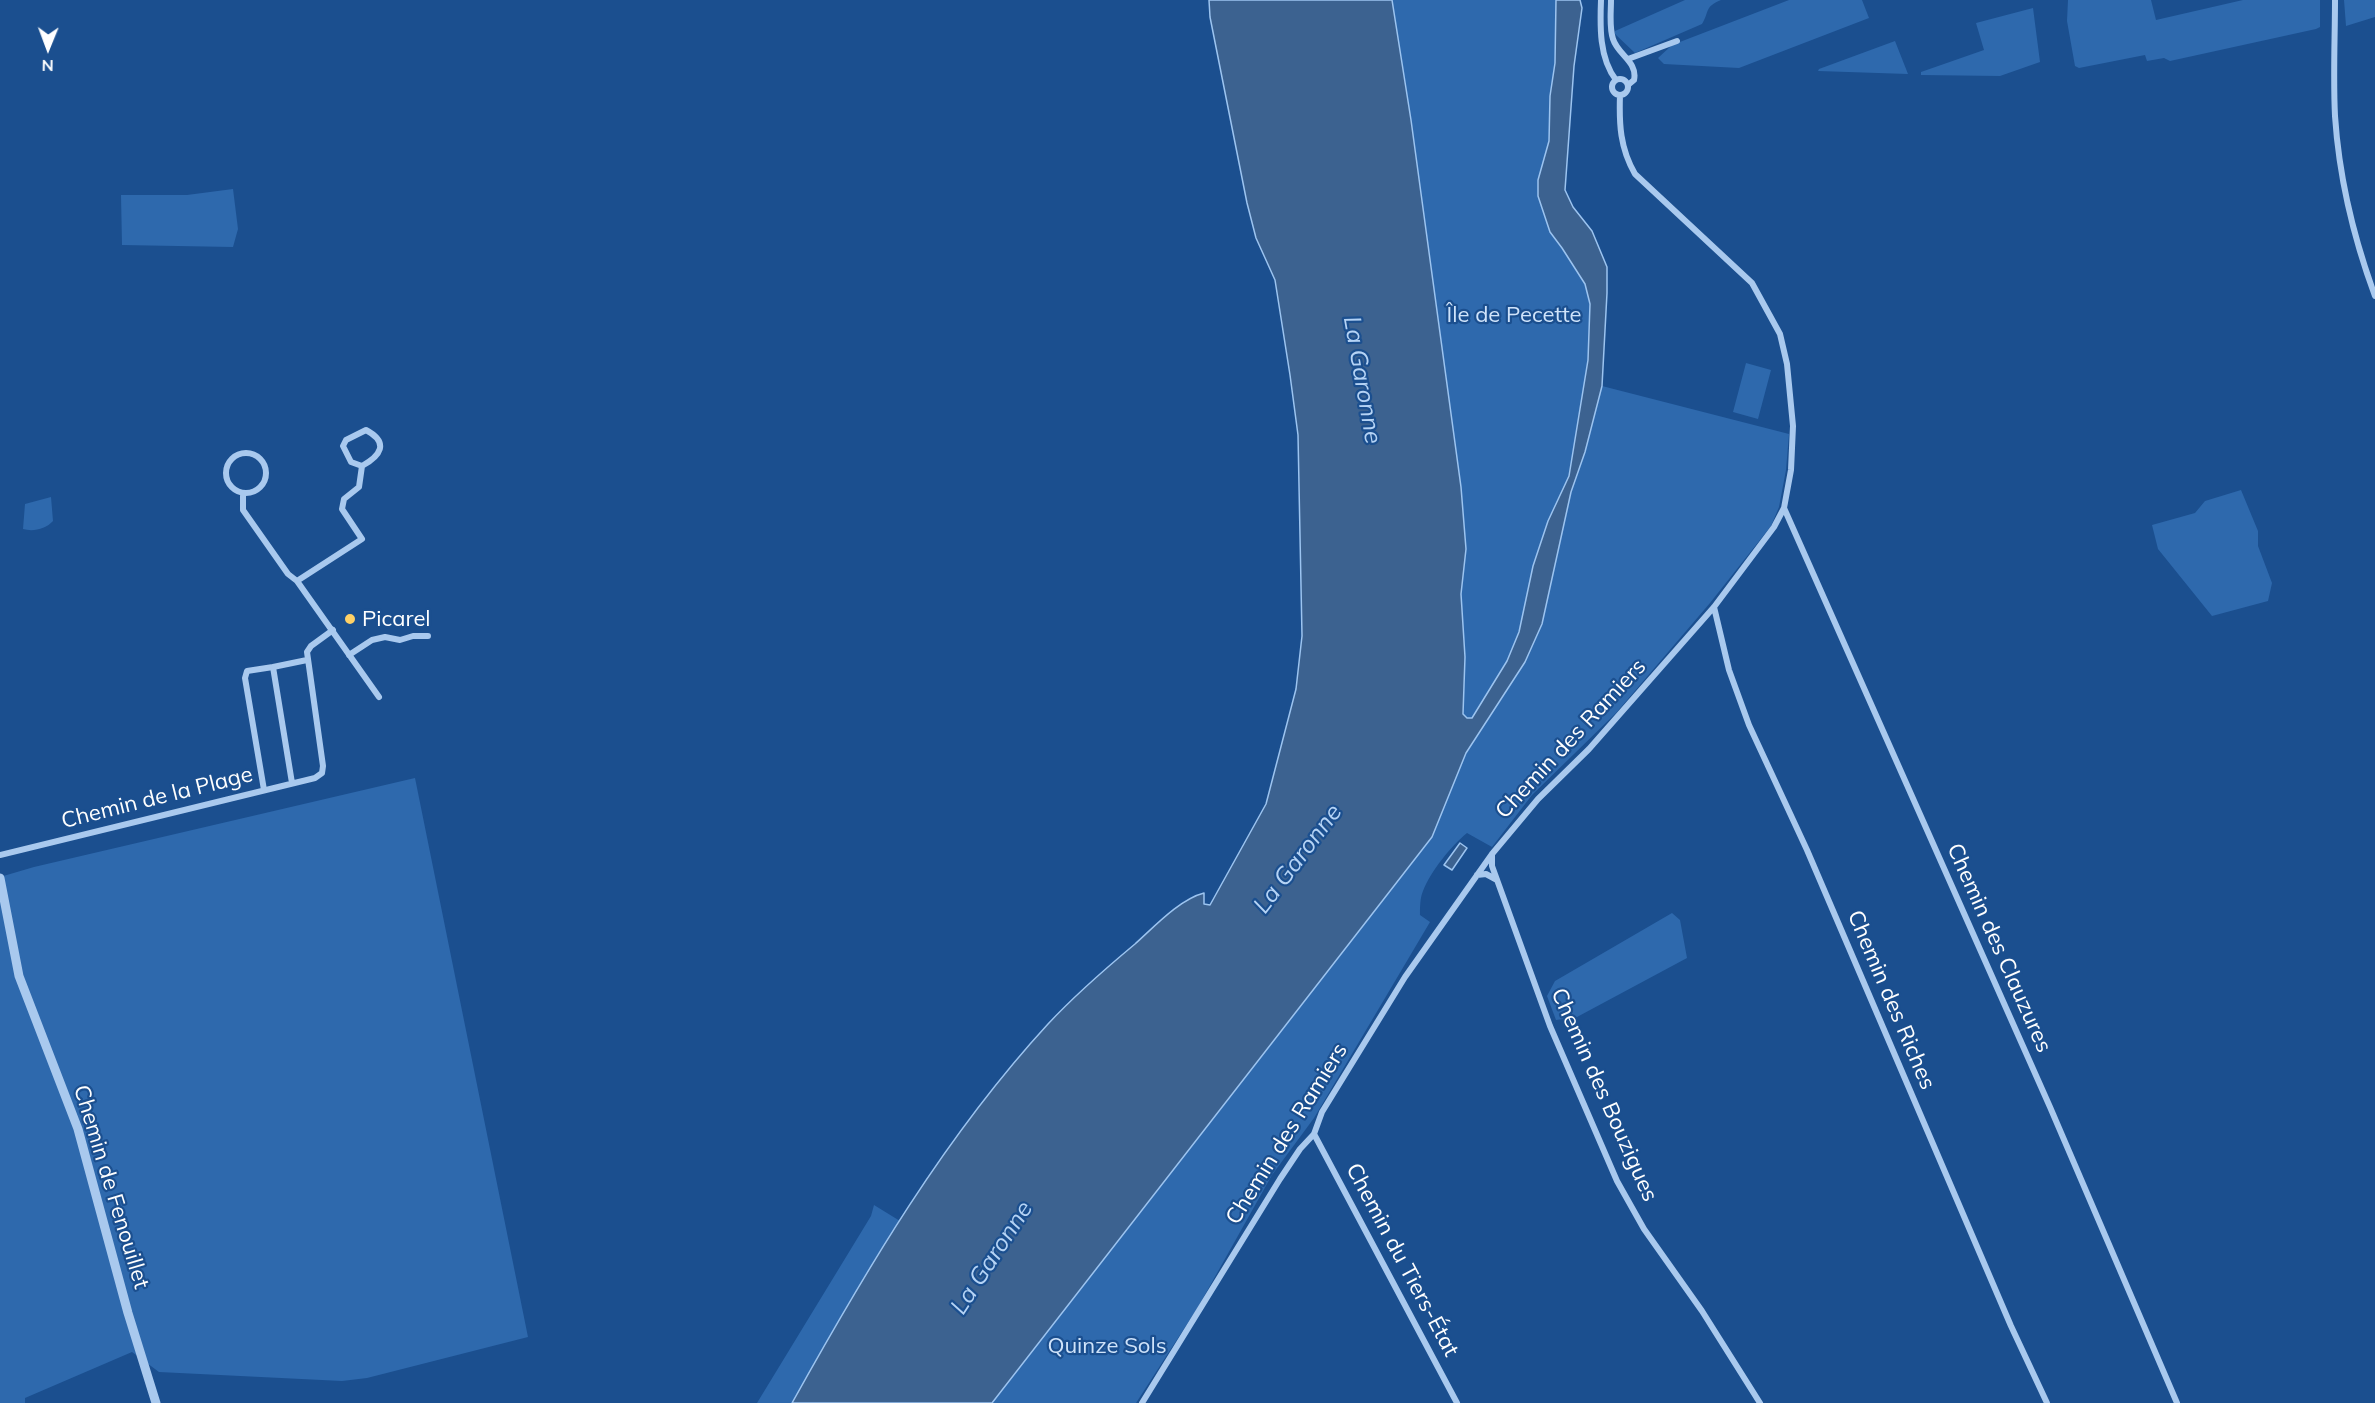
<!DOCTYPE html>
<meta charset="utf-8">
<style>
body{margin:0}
#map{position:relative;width:2375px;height:1403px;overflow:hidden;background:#1b4f8f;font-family:Mulish,sans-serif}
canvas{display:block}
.north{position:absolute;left:18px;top:18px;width:60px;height:60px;-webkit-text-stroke:4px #1b4f8f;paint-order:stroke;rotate:181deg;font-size:16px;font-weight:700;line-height:24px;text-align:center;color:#fff}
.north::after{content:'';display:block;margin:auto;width:21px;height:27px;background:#fff;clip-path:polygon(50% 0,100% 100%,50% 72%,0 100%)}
</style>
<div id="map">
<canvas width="2375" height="1403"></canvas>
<div class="north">N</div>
</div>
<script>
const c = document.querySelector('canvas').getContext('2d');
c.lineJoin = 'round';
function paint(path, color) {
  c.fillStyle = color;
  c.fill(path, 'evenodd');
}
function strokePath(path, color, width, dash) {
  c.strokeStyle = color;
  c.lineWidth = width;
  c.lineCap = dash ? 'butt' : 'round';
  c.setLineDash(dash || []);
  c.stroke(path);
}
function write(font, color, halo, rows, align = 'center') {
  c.font = font + ' Mulish,sans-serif';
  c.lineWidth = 4.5;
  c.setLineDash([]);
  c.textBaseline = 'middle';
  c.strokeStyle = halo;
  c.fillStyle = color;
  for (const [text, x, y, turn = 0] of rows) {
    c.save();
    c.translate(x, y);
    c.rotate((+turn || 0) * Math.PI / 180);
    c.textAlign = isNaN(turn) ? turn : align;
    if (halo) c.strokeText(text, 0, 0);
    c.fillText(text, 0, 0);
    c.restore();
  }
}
const green = new Path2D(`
 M1392 0H1556L1555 63 1550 96 1549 141 1538 180 1550 232 1562 248 1585 284 1590 304 1588 360 1569 476 1548 521 1533 566 1519 632 1507 661 1473 718H1467L1463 714 1465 657 1461 594 1466 549 1461 487 1411 120Z
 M1685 0H1721C1704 7 1710 11 1702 24L1635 53 1615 34V31Z
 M1789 0H1862L1869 18 1739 68 1664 64 1658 58 1672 45Z
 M2068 0H2151L2156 20 2243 0H2320V27L2316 29 2170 61 2164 58 2147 61 2145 55 2079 68 2075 66 2067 21Z
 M2344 0H2375V17L2346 26Z
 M2033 8 2040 62 2000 76 1921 75V72L1984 50 1976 23Z
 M1895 41 1908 74 1818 71 1819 69Z
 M233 189 238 229 233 247 122 245 121 195H187Z
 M1746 363 1771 370 1758 419 1733 412Z
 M1602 386 1789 434 1786 470 1779 507 1771 526 1710 603 1616 713 1532 795 1492 847 1467 833C1451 846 1431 871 1423 891 1420 898 1420 907 1420 915L1430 922 1314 1118 1272 1175 1198 1307 1136 1403H992L1432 837 1466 753 1525 662 1542 624 1571 492 1585 452Z
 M2241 490 2258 531V546L2272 583 2268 601 2212 616 2158 549 2152 525 2195 513 2205 501Z
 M51 497 53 521C46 529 33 532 23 529L25 504Z
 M415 778 528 1337 367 1378 342 1381 159 1372 132 1352 25 1398V1403H0V877L34 867Z
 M1672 913 1680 920 1687 958 1577 1017 1556 1020 1547 996 1555 981Z
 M874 1205 900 1221 792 1403H757L871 1216Z`);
const water = new Path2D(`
 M1209 0H1392L1411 120 1461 487 1466 549 1461 594 1465 657 1463 714 1467 718H1472L1507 661 1519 632 1533 566 1548 521 1569 476 1588 360 1590 304 1585 284 1562 248 1550 232 1538 196V180L1549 141 1550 96 1555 63 1556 0H1580L1582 8 1574 66 1565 190 1573 207 1592 231 1607 267V293L1602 386 1585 452 1571 492 1542 624 1525 662 1466 753 1432 837 992 1403H792C866 1270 945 1136 1048 1024 1075 995 1105 969 1135 944 1154 927 1180 899 1204 893V904L1210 905 1266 804 1296 689 1302 636 1298 435 1290 375 1275 280 1256 238 1247 203 1210 17Z
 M1460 843 1467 848 1452 870 1444 865Z`);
const minor = new Path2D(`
 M1601 0C1600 26 1599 58 1616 80
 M1611 0C1611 13 1609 27 1613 39 1618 55 1638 62 1634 80L1628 85
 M2335 0C2335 38 2333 77 2335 116 2339 176 2354 239 2375 296
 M1628 59 1677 41
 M1612 87a8 8 0 1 1 16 0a8 8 0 1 1-16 0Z
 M226 473a20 20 0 1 1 40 0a20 20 0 1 1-40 0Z
 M243 493V510L288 574 297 581 379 697
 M1784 508 2050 1107 2177 1403
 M297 581 362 539 342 509 344 499 359 487 362 466 351 462 343 446 346 440 366 430C390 443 380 456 362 466
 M1714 607 1729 670 1749 725 1807 850 2011 1326 2047 1403
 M349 655 372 640 385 637 400 640 413 636H428
 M273 667 307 660
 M264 790 245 678 247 671 273 667 292 783
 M1492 854V866L1550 1026 1617 1181 1644 1229 1702 1311 1760 1403
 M0 855 315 778 322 773 323 766 307 652 311 646 333 630
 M1477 875 1486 874 1497 880
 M1314 1134 1457 1403
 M1142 1403 1280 1179 1300 1149 1314 1134 1322 1112 1405 977 1492 854 1538 799 1589 749 1714 607 1774 527 1784 508 1791 470 1793 426 1787 364 1780 334 1752 283 1635 174C1620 148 1619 124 1620 95`);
const tertiary = new Path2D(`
 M0 878 19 976 78 1129 128 1313 156 1403`);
const markers = [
 [350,619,6,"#ffd166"]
];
const parkNames = [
 ["Île de Pecette",1514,315],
 ["Quinze Sols",1107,1346]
];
const poiNames = [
 ["Picarel",362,619]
];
const streetNames = [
 ["Chemin des Ramiers",1571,739,-47],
 ["Chemin de la Plage",157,798,-14],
 ["Chemin des Clauzures",1999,948,66],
 ["Chemin des Riches",1891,1000,67],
 ["Chemin des Bouzigues",1604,1095,66],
 ["Chemin des Ramiers",1287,1134,-58],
 ["Chemin de Fenouillet",111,1187,73],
 ["Chemin du Tiers-État",1402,1260,62]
];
const waterNames = [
 ["La Garonne",1362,380,80],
 ["La Garonne",1298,859,-53],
 ["La Garonne",992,1258,-57]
];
paint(green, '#2e69ad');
paint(water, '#3c6290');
strokePath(water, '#9cc4f0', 1.5);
strokePath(minor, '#a9c9ee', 6);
strokePath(tertiary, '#a9c9ee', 9);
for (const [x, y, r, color] of markers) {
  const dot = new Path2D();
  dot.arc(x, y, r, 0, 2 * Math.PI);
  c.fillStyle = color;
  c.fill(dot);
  strokePath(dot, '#1b4f8f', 2);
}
write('22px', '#cfe3fa', '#1b4f8f', parkNames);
write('22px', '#fff', '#1b4f8f', poiNames, 'left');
write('22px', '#fff', '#1b4f8f', streetNames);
write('italic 24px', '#b5d3f5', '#1b4f8f', waterNames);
</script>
